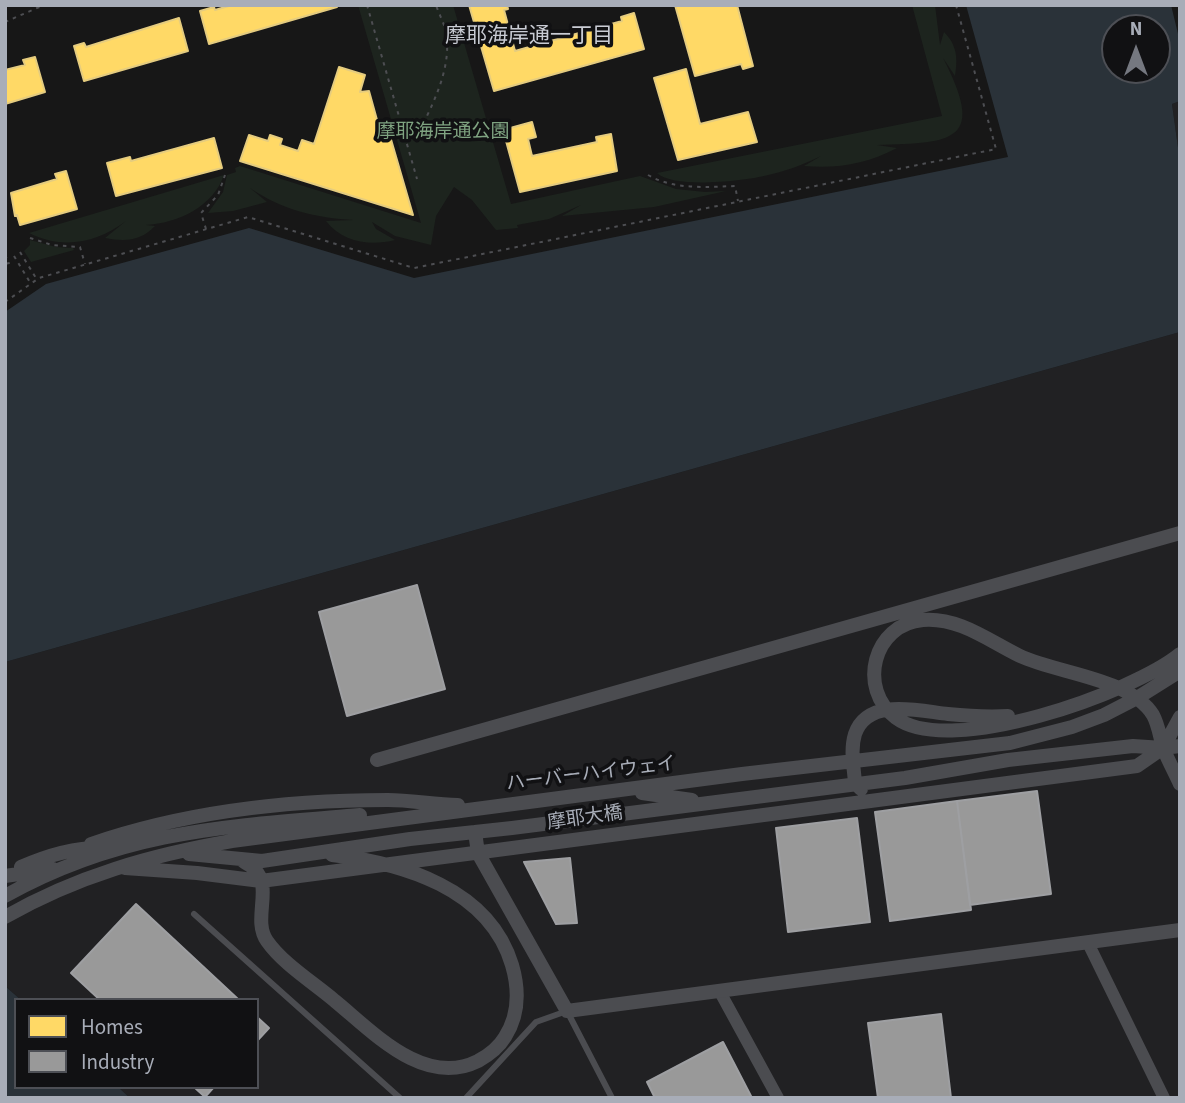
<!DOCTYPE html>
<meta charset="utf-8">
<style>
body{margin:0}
#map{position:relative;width:1185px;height:1103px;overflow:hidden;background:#171717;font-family:"Source Sans 3",sans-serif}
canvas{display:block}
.frame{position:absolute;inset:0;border:7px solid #a8adb8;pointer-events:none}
.legend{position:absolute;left:14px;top:998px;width:245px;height:91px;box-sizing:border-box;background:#111113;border:2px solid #4d4f55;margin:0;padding:9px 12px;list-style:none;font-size:21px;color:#a8adb8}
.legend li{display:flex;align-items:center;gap:14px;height:35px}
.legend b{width:35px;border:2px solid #4d4f55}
.north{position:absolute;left:1101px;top:14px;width:70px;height:70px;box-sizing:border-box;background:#111113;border:2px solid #4d4f55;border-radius:50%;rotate:0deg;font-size:19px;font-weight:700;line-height:28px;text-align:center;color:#a8adb8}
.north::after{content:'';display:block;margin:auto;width:24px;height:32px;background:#757880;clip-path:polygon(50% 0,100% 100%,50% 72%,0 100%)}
</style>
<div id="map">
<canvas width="1185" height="1103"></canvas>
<div class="frame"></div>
<ul class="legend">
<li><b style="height:19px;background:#ffd966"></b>Homes</li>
<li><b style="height:19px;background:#999"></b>Industry</li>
</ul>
<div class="north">N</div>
</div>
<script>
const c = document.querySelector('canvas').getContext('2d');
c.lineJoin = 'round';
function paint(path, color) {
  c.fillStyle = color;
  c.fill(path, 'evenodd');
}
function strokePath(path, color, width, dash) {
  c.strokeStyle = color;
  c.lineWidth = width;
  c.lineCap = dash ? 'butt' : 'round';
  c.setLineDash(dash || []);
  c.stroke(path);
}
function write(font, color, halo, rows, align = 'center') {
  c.font = font + ' "Source Sans 3","Noto Sans JP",sans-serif';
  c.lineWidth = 7;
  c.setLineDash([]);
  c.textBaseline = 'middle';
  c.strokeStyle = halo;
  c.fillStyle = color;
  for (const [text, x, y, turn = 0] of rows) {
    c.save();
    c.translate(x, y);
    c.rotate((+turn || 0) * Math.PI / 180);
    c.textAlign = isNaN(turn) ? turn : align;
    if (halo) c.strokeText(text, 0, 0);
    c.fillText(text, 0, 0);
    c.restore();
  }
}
const built = new Path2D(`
 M1180 101V162L1172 104Z
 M1180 332V1098H130L118 1087H257V1000H21L5 986V662Z`);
const green = new Path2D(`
 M358 5H453L511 204 640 176 676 189 705 192 726 191 654 207 562 216 581 205 549 219 517 225 518 228 496 230 472 200 454 187 436 216 431 245 395 236 372 222 376 229 395 240C371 246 343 243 326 221L354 220C316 218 282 210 250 188L267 202 233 211 208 213 223 192 227 175 236 172 235 168 240 166 421 223Z
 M912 5H935L940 45 944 32C957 45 958 58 955 76L943 58C986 141 955 143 877 145L897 148C867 164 837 169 804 166L821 156C803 165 783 172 764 176 742 181 674 189 657 173L942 116Z
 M224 175C213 207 178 223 146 225L155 226C141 241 125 242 105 238L126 221C97 243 63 250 29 233Z
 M30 240 56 247 73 248 74 250 31 262 24 251 30 245Z`);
const water = new Path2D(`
 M966 5H1171L1180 42V101L1172 104 1180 162V332L5 662V312L46 284 249 228 414 278 1008 157ZM1115 28H1157V70H1115Z
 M5 986 21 1000H16V1087H118L130 1098H5Z`);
const homes = new Path2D(`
 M232 5H337V7L209 44 200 11 214 7 215 10Z
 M469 5H507L508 9 504 10 515 51 622 21 621 17 634 13 644 49 494 91Z
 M675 5H737L753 66 743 69 741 64 695 76Z
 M179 18 188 51 84 81 74 46 84 43 86 47Z
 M35 57 45 92 5 104V70L25 65 23 60Z
 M339 67 365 75 360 92 369 91 382 138 390 136 413 215 240 161 249 135 268 141 270 135 282 139 280 145 298 151 302 140 314 144Z
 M686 69 700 124 748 112 757 142 678 160 654 78Z
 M532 122 536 137 528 139 532 156 597 142 596 137 611 134 617 171 520 192 503 130Z
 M214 138 222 168 116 196 107 163 130 157 131 161Z
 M66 171 77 209 20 225 17 215 15 216 11 193 57 179 55 174Z`);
const industry = new Path2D(`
 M417 585 445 689 347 716 319 612Z
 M1037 791 1051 894 970 905 957 801Z
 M957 801 971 910 890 921 875 812Z
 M857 818 870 922 788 932 776 828Z
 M570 858 577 923 556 924 524 862Z
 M136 904 239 1000H100L71 973Z
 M941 1014 951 1098H878L868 1023Z
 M257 1017 269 1028 257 1041Z
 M723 1042 752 1098H655L647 1082Z
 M194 1087H214L205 1097Z`);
const path = new Path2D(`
 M367 5 417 179
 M5 22 44 5
 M404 128 419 132C434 102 452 67 446 32 444 23 439 14 436 5
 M648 175C674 190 706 187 735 186L738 201
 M206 229 201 213 218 195 225 175
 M30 238 52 245 80 247 85 264
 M20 252 36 278
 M5 255 9 263 5 264
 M14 256 31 284
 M5 302 39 278 248 217 414 268 996 149 956 5`);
const service = new Path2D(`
 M194 914 400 1098
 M466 1098 536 1022 567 1011 612 1098`);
const minor = new Path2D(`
 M1088 943 1164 1098
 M720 992 778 1098`);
const tertiary = new Path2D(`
 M1180 654C1132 693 950 758 896 718 857 689 873 624 923 620 959 617 989 641 1020 656 1059 674 1130 678 1153 715 1159 726 1160 739 1164 750 1169 762 1175 773 1180 784
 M377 760 1180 533
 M861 789 855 783C854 768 850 750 855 734 868 697 919 711 948 714 968 716 988 717 1008 716
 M642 793 692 800
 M475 832 478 853 567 1011 1180 930
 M91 844C184 812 290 800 388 800 412 800 435 805 458 805
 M189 854 262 861 410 839 512 828 905 778 1008 760 1133 746 1163 748 1180 746
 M243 861C247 864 252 866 255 870 273 888 252 920 267 941 283 964 314 983 335 1001 373 1032 424 1088 478 1061 489 1055 499 1047 505 1037 519 1015 519 989 512 965 489 888 402 863 332 855
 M21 867C48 855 78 846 109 848
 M125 868 197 873 261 881 1137 766 1163 748 1180 717
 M5 876 53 869
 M5 896C123 830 230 826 360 815
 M5 917C77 876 151 855 232 841L742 774 1010 743 1072 727 1104 715 1137 698 1180 671`);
const parkNames = [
 ["摩耶海岸通公園",443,133]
];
const streetNames = [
 ["ハーバーハイウェイ",591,775,-7],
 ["摩耶大橋",585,819,-8]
];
const neighbourhoodNames = [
 ["摩耶海岸通一丁目",529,37]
];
paint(built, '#212123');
paint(green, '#1d241e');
paint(water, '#2a3239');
paint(homes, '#ffd966');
strokePath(homes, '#e5cc7f', 2);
paint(industry, '#999');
strokePath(industry, '#9e9fa2', 2);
strokePath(path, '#4d4e52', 2, [3.5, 5]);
strokePath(service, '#4b4c50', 6);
strokePath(minor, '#4b4c50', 12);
strokePath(tertiary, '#4b4c50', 14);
write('19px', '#7fa381', '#111113', parkNames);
write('19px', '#a8adb8', '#111113', streetNames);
write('21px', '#c9ccd4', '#111113', neighbourhoodNames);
</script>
